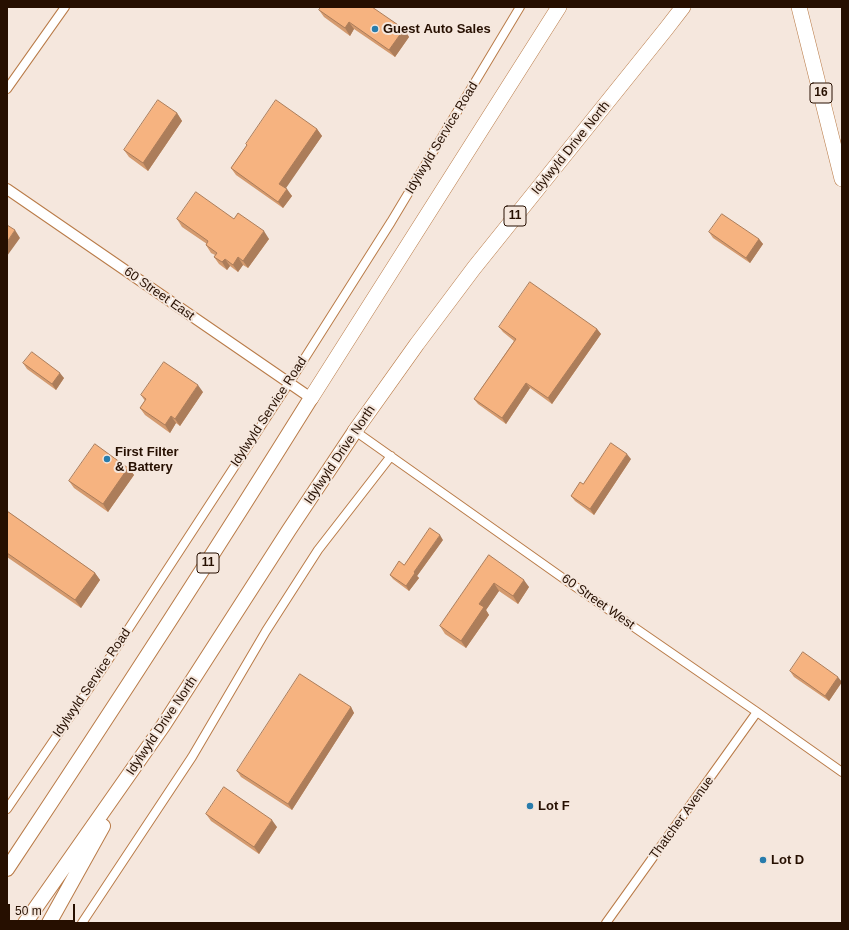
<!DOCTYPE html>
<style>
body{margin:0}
#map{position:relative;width:849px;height:930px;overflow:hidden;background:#f5e7dd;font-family:Arial,sans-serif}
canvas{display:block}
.frame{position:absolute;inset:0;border:8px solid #260f00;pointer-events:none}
.scale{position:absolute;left:8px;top:904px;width:67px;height:18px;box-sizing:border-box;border:2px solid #260f00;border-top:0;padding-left:5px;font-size:12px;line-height:14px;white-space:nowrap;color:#260f00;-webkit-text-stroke:3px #f5e7dd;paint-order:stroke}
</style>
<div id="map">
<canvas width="849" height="930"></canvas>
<div class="frame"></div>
<div class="scale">50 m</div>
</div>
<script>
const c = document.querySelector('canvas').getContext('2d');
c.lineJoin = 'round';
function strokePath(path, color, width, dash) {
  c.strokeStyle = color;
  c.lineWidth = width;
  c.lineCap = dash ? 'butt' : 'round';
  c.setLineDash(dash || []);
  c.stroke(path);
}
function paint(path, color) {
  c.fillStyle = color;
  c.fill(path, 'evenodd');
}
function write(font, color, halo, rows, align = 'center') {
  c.font = font + ' Arial,sans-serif';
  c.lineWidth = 4;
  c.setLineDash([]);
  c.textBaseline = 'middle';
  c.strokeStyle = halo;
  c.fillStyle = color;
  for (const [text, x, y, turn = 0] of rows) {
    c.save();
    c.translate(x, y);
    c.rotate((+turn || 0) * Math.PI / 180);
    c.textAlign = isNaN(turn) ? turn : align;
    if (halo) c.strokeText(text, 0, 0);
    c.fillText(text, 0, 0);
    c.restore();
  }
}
const minor = new Path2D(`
 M7 89 65 7
 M355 431 567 581 757 712 842 772
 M7 809 103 668 289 383 391 222 520 7
 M82 923 192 757 266 631 318 550 391 456
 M606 923 757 712`);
const tertiary = new Path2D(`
 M7 189 311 398`);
const trunk = new Path2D(`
 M7 869C110 714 212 557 311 398
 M25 923 163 726 289 530 355 431
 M49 923 103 826`);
const motorway = new Path2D(`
 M799 7 842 179
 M311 398 559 7
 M355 431 417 344 474 268 666 29 683 7`);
const wall = new Path2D(`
 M319 10 404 29 409 37 395 57 354 29 350 36 324 17Z
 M177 113 182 121 148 171 129 157 124 150Z
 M317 129 322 136 285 188 292 196 283 208 236 175 231 168 247 145 246 144Z
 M177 219H234L269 239 248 268 243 265 238 272 230 266 227 270 219 264 214 257 215 255 211 253 206 245 207 244 182 227Z
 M709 232 759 239 763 244 750 263 713 238Z
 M499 327 597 329 601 334 552 404 530 388 506 424 478 404 474 399 514 341 503 332Z
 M23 363 64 378 56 390 27 369Z
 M203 392 180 426 176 423 170 433 145 415 140 408 145 401 141 395Z
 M631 459 594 515 575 501 571 496 583 484Z
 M128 468 134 475 108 512 74 488 69 481Z
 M7 511 95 573 100 580 81 608 7 557Z
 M443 540 417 576 419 578 409 591 393 579 390 575 404 565Z
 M489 555 529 587 518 604 499 591 486 610 489 615 466 648 445 634 440 626Z
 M790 671 842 682 829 701 794 677Z
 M351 707 354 713 292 810 241 777 237 771Z
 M206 814 277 827 259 854 211 821Z`);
const shadedWall = new Path2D(`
 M349 22 354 29 350 36 345 28Z
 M404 29 409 37 395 57 389 50Z
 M177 113 182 121 148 171 143 163Z
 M317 129 322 136 284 191 279 184Z
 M287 189 292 196 283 208 278 202Z
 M15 230 20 238 7 256V242Z
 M264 231 269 239 248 268 243 261Z
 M759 239 763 244 750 263 746 258Z
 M238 257 243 265 238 272 233 265Z
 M225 259 230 266 227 270 222 262Z
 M597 329 601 334 552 404 548 398Z
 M60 373 64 378 56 390 52 384Z
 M526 383 530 388 506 424 502 418Z
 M198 385 203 392 180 426 175 419Z
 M171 416 176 423 170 433 165 425Z
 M627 454 631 459 594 515 590 509Z
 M128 468 134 475 108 512 103 504Z
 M440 535 443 540 417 576 419 578 409 591 406 586 414 572Z
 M95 573 100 580 81 608 75 600Z
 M524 580 529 587 518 604 513 596Z
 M494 583 499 591 486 610 489 615 466 648 461 641 479 604Z
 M838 677 842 682 829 701 825 696Z
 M351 707 354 713 292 810 288 804Z
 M272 820 277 827 259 854 254 847Z`);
const building = new Path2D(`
 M321 7H372L404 29 389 50 349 22 345 28 319 10Z
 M158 100 177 113 143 163 124 150Z
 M276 100 317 129 279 184 287 189 278 202 231 168 247 145 246 144Z
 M196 192 234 219 238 213 264 231 243 261 238 257 233 265 225 259 222 262 214 257 217 253 206 245 208 241 177 219Z
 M722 214 759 239 746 258 709 232Z
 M7 225 15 230 7 242Z
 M530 282 597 329 548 398 526 383 502 418 474 399 516 339 499 327Z
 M32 352 60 373 52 384 23 363Z
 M164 362 198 385 175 419 171 416 165 425 140 408 146 399 141 395Z
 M611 443 627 454 590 509 571 496 580 482 583 484Z
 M95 444 128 468 103 504 69 481Z
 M7 511 95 573 75 600 7 553Z
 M430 528 440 535 414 572 415 573 406 586 390 575 399 561 404 565Z
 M489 555 524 580 513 596 494 583 479 604 484 607 461 641 440 626Z
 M803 652 838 677 825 696 790 671Z
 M300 674 351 707 288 804 237 771Z
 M224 787 272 820 254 847 206 814Z`);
const markers = [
 [375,29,4,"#287cac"],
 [107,459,4,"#287cac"],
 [530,806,4,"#287cac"],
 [763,860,4,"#287cac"]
];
const shields = [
 [821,93,22],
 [515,216,22],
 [208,563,22]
];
const shieldNames = [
 ["16",821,93],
 ["11",515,216],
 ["11",208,563]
];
const poiNames = [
 ["Guest Auto Sales",383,29],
 ["First Filter",115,452],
 ["& Battery",115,467],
 ["Lot F",538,806],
 ["Lot D",771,860]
];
const streetNames = [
 ["Idylwyld Service Road",442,138,-59],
 ["Idylwyld Drive North",571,148,-51],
 ["60 Street East",159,294,35],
 ["Idylwyld Service Road",269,412,-57],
 ["Idylwyld Drive North",340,455,-56],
 ["60 Street West",598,602,35],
 ["Idylwyld Service Road",92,683,-56],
 ["Idylwyld Drive North",162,726,-56],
 ["Thatcher Avenue",682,818,-54]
];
strokePath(minor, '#b97b48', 10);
strokePath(tertiary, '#b97b48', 12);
strokePath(trunk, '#b97b48', 16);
strokePath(motorway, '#b97b48', 16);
strokePath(minor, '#fff', 8);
strokePath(tertiary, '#fff', 10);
strokePath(trunk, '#fff', 14);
strokePath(motorway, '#fff', 15);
paint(wall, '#d49a6e');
paint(shadedWall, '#ac7d5a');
paint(building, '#f6b380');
strokePath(building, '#ac7d5a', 1);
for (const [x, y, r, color] of markers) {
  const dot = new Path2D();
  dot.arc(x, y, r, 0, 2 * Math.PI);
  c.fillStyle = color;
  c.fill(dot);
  strokePath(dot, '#f5e7dd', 1.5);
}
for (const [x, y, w] of shields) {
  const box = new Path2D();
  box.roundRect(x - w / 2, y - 10, w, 20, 3);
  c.fillStyle = '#f5e7dd';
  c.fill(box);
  strokePath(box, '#260f00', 1);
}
write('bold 12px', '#260f00', null, shieldNames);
write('bold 13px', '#260f00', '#f5e7dd', poiNames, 'left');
write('13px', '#260f00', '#f5e7dd', streetNames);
</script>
